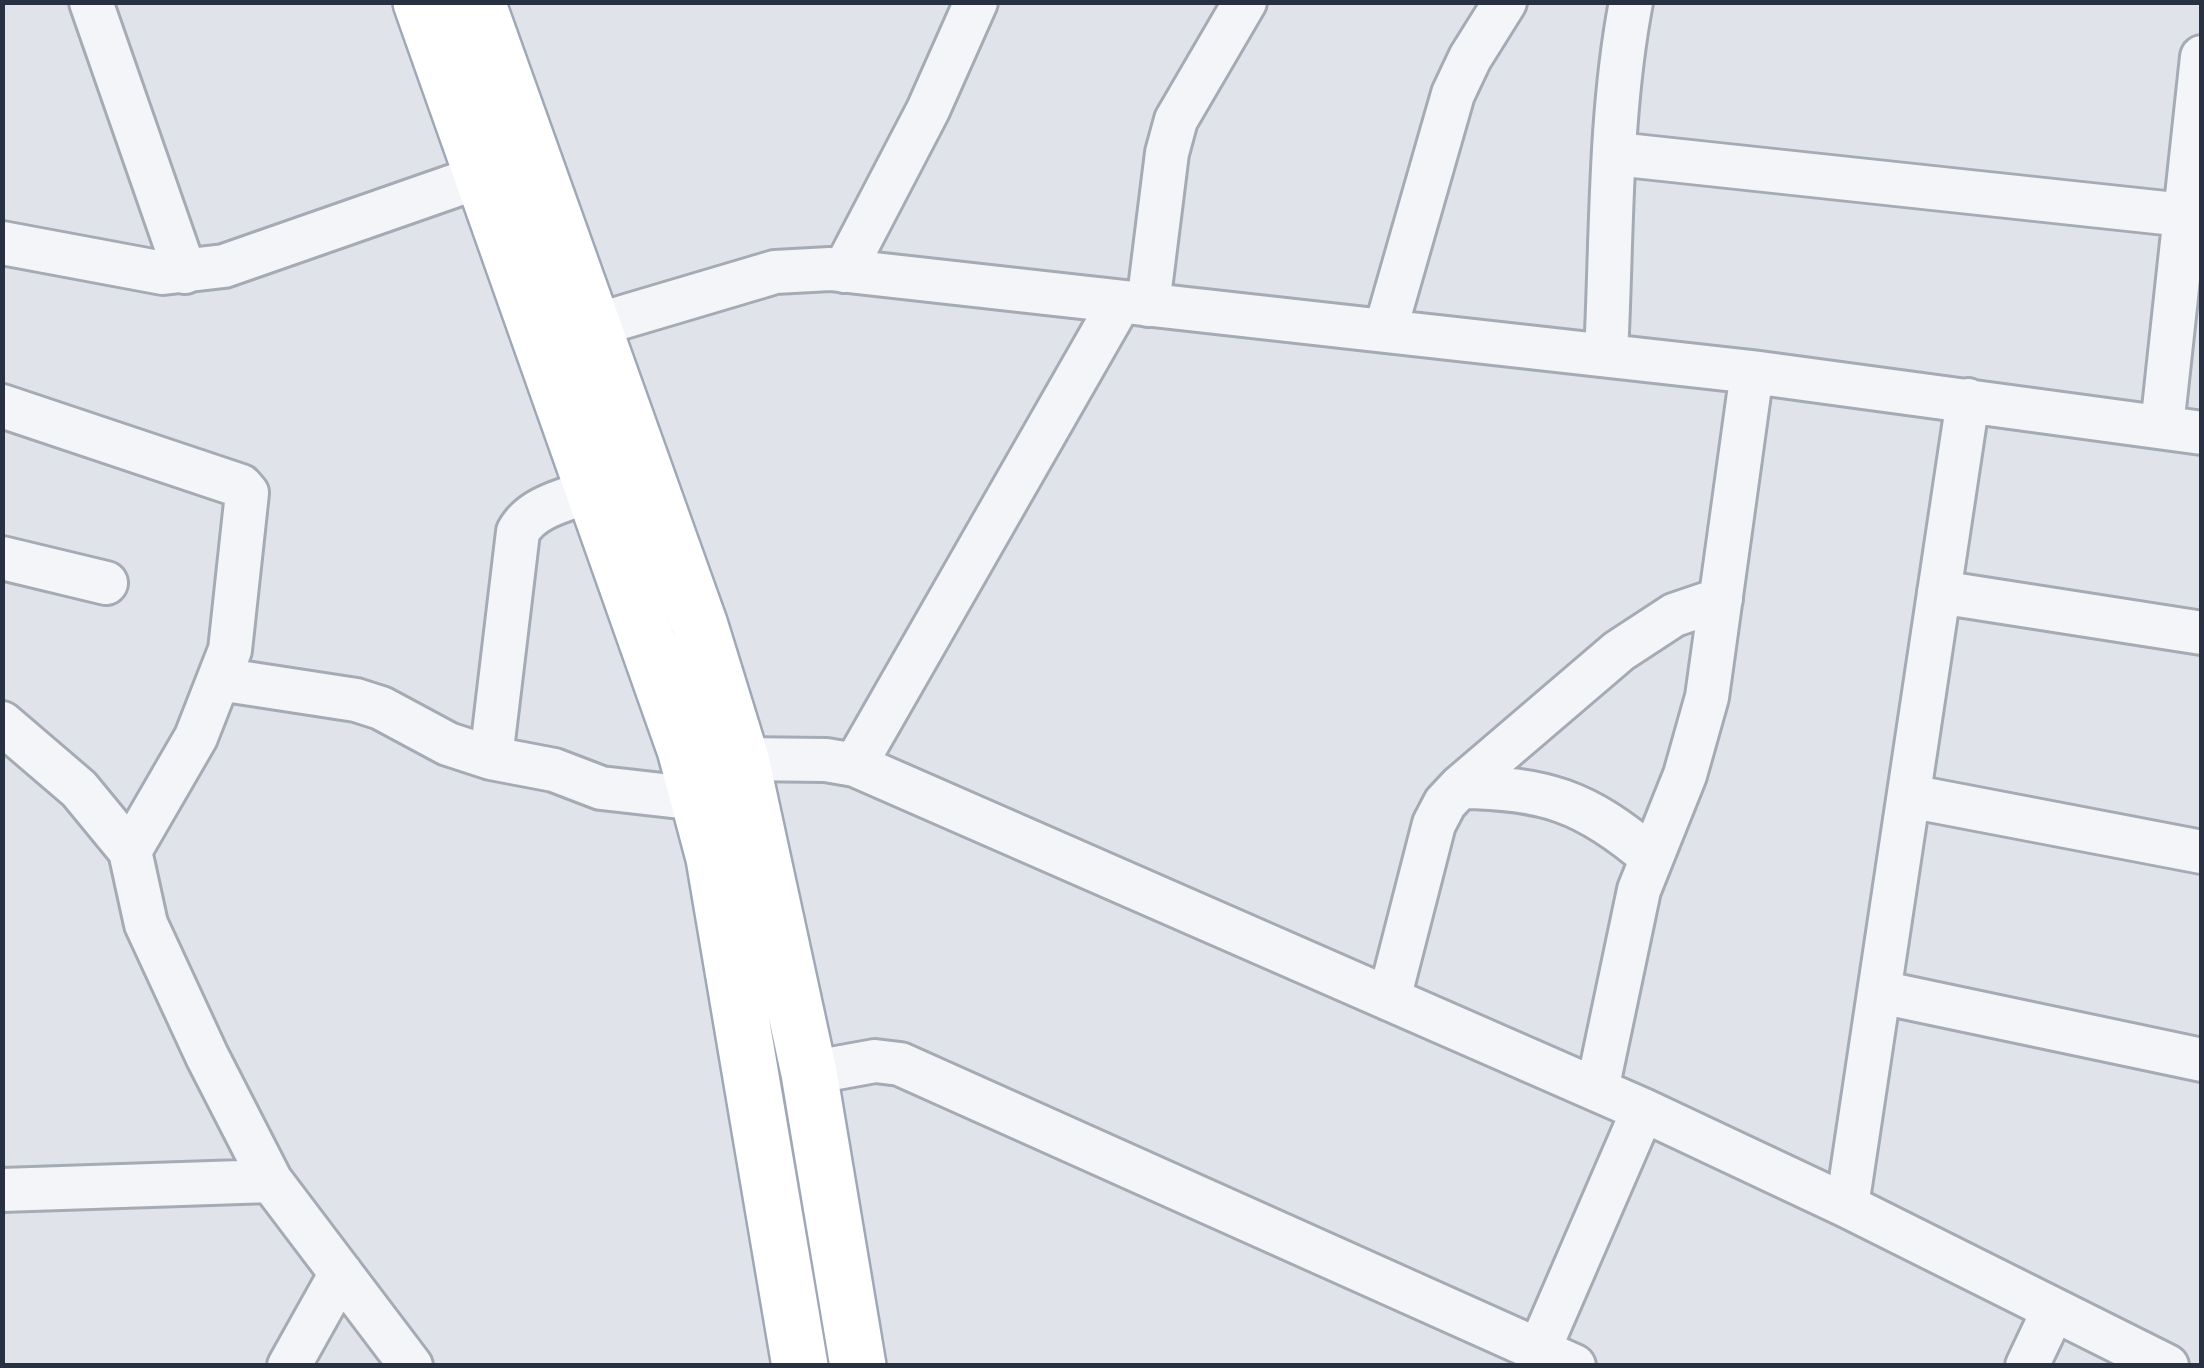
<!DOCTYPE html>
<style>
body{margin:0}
#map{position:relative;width:2204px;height:1368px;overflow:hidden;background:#e0e4ea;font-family:Poppins,sans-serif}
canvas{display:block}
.frame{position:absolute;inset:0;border:5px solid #283142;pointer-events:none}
</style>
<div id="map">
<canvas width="2204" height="1368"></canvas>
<div class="frame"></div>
</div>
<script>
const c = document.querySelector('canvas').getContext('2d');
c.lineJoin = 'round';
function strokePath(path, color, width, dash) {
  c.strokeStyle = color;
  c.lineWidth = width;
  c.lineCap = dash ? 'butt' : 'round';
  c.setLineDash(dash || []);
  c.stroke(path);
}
const minor = new Path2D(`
 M91 2 185 272
 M1616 154 2184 215
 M2 243 163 273 224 266 482 176
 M844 271 928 110 976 2
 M1148 305 1167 153 1176 120 1245 2
 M593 326 775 272 830 269 1752 372 2202 433
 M1385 331 1453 94 1470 58 1505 2
 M1606 354C1612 238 1609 117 1631 2
 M2 406 241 486 247 493 230 650 196 737 130 851
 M2162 427 2202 57
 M2 558 106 583
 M1939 592 2202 633
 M219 679 356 700 381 708 448 744 491 758 554 770 601 788 698 799
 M2 723 79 789 130 851 146 924 207 1056 271 1181 411 1366
 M491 758 518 532C532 506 567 500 593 490
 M741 759 826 760 855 765 1643 1110 1847 1206 2167 1366
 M855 765 1120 302
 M1460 787C1545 788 1586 801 1651 857
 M1909 796 2202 852
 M1880 992 2202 1060
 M1389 999 1434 824 1445 803 1460 787 1619 651 1674 615 1721 599
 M809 1073 875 1061 900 1064 1574 1366
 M1597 1090 1639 890 1685 775 1707 697 1752 372
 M2 1190 271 1181
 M1847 1206 1968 400
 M1539 1350 1643 1110
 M289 1366 341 1273
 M2027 1366 2053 1311`);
const primary = new Path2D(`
 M421 2 685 749 714 858 800 1366
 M477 2 700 626 741 759 809 1073 858 1366`);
strokePath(minor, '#a5abb4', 48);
strokePath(primary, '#9fa8b6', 60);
strokePath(minor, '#f3f5f8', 42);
strokePath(primary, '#fff', 55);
</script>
